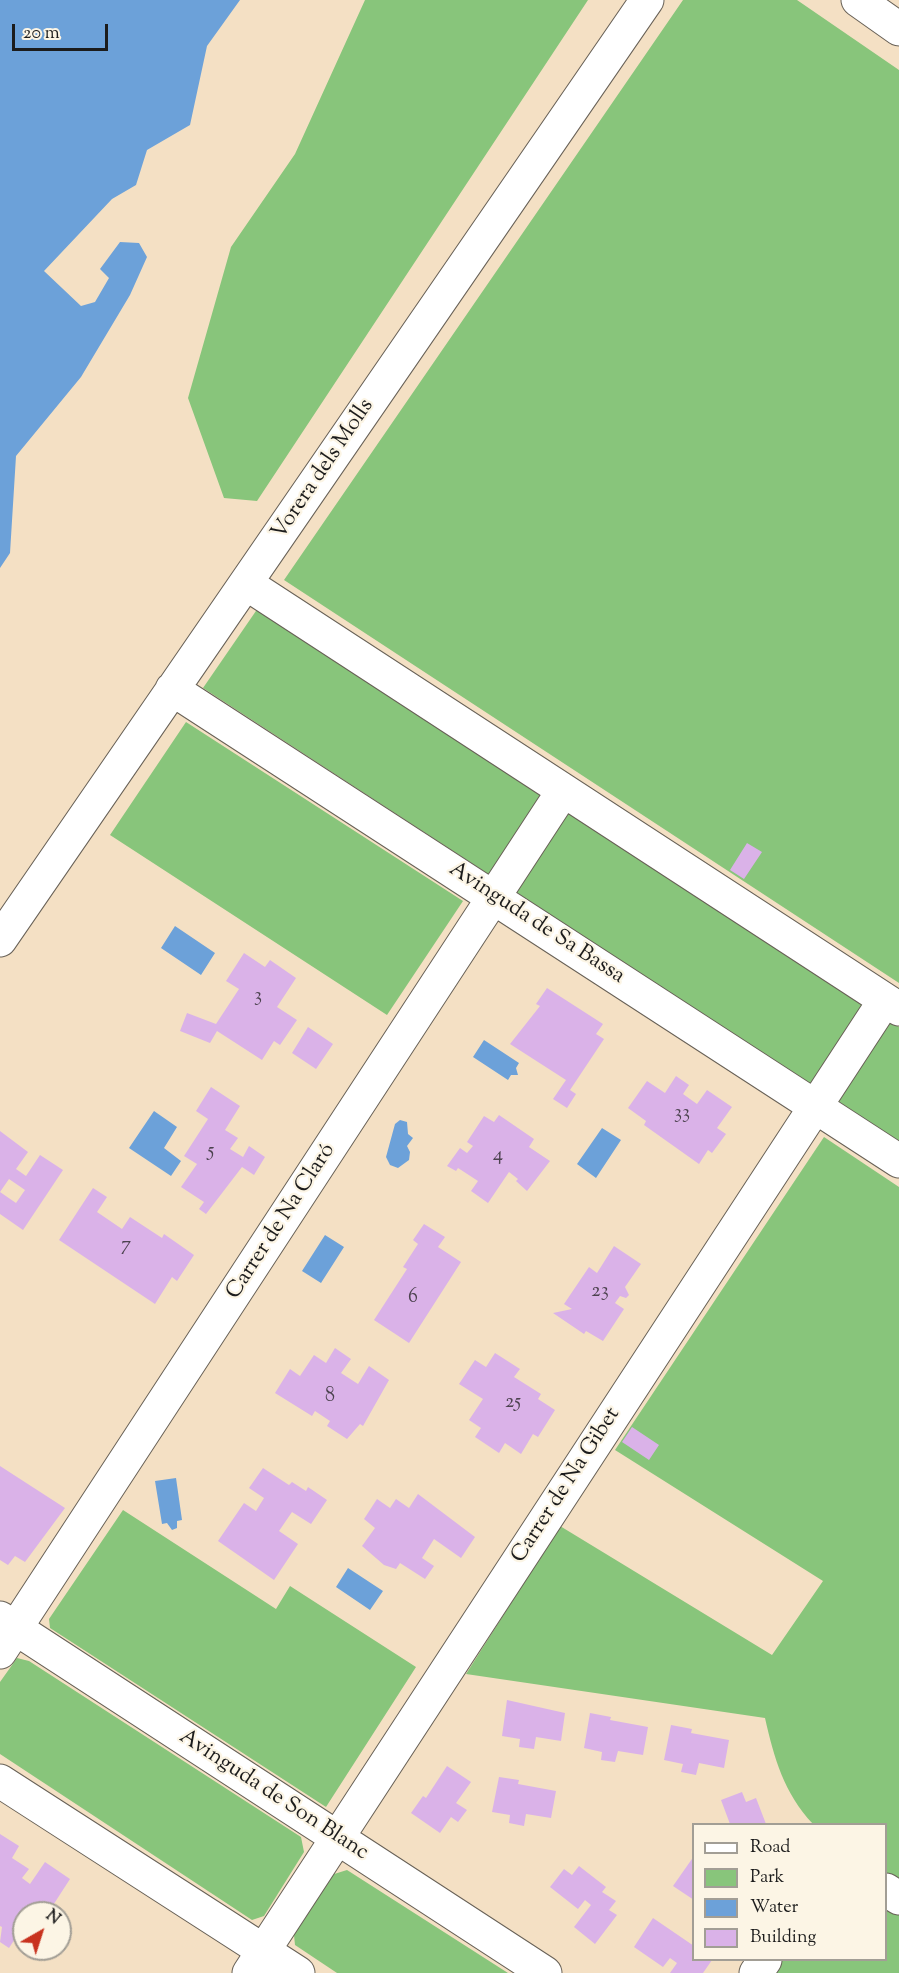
<!DOCTYPE html>
<meta charset="utf-8">
<style>
body{margin:0}
#map{position:relative;width:899px;height:1973px;overflow:hidden;background:#f4e0c4;font-family:"Sorts Mill Goudy",serif}
canvas{display:block}
.legend{position:absolute;left:692px;top:1823px;width:195px;height:138px;box-sizing:border-box;background:#fcf5e5;border:2px solid #a29e95;margin:0;padding:8px 10px;list-style:none;font-size:18px;color:#1c1c1c}
.legend li{display:flex;align-items:center;gap:12px;height:30px}
.legend b{width:30px;border:2px solid #a29e95}
.north{position:absolute;left:12px;top:1901px;width:60px;height:60px;box-sizing:border-box;background:#fcf5e5;border:2px solid #a29e95;border-radius:50%;rotate:39deg;font-size:16px;font-weight:700;line-height:24px;text-align:center;color:#1c1c1c}
.north::after{content:'';display:block;margin:auto;width:21px;height:27px;background:#c8321e;clip-path:polygon(50% 0,100% 100%,50% 72%,0 100%)}
.scale{position:absolute;left:12px;top:24px;width:96px;height:27px;box-sizing:border-box;border:3px solid #1c1c1c;border-top:0;padding-left:8px;font-size:18px;line-height:21px;white-space:nowrap;color:#1c1c1c;-webkit-text-stroke:4px #fcf5e5;paint-order:stroke}
</style>
<div id="map">
<canvas width="899" height="1973"></canvas>
<ul class="legend">
<li><b style="height:8px;background:#fff"></b>Road</li>
<li><b style="height:16px;background:#88c57b"></b>Park</li>
<li><b style="height:16px;background:#6ca1d9"></b>Water</li>
<li><b style="height:16px;background:#dab2e8"></b>Building</li>
</ul>
<div class="north">N</div>
<div class="scale">20 m</div>
</div>
<script>
const c = document.querySelector('canvas').getContext('2d');
c.lineJoin = 'round';
function paint(path, color) {
  c.fillStyle = color;
  c.fill(path, 'evenodd');
}
function strokePath(path, color, width, dash) {
  c.strokeStyle = color;
  c.lineWidth = width;
  c.lineCap = dash ? 'butt' : 'round';
  c.setLineDash(dash || []);
  c.stroke(path);
}
function write(font, color, halo, rows, align = 'center') {
  c.font = font + ' "Sorts Mill Goudy",serif';
  c.lineWidth = 4.5;
  c.setLineDash([]);
  c.textBaseline = 'middle';
  c.strokeStyle = halo;
  c.fillStyle = color;
  for (const [text, x, y, turn = 0] of rows) {
    c.save();
    c.translate(x, y);
    c.rotate((+turn || 0) * Math.PI / 180);
    c.textAlign = isNaN(turn) ? turn : align;
    if (halo) c.strokeText(text, 0, 0);
    c.fillText(text, 0, 0);
    c.restore();
  }
}
const green = new Path2D(`
 M365 0H588L257 501 224 498 188 398 231 247 295 154Z
 M683 0H797L899 70V983L284 580Z
 M258 608 899 1027V1142L203 688Z
 M186 722 463 901 387 1015 110 835Z
 M824 1137 899 1187V1973H768L777 1960H886V1824H813C784 1793 774 1758 765 1718L466 1674 560 1526 772 1655 823 1581 615 1450Z
 M123 1510 276 1609 290 1586 416 1667 326 1807 50 1628 49 1619Z
 M17 1658 29 1661 301 1837 304 1852 264 1916 252 1920 0 1754V1682Z
 M347 1870 508 1973H337L295 1945 294 1935 331 1875Z`);
const water = new Path2D(`
 M0 0H240L207 46 190 125 147 150 136 185 112 199 44 271 81 306 95 302 109 278 100 269 120 242 139 243 147 257 130 295 81 377 16 456 10 553 0 568Z
 M175 926 215 953 201 975 161 948Z
 M484 1040 519 1063 516 1068 518 1075H511L508 1080 473 1057Z
 M154 1111 177 1127 164 1148 181 1161 171 1176 129 1148Z
 M400 1120 407 1122 408 1134 413 1138 407 1146 410 1152 409 1160 398 1168 390 1165 386 1157 395 1124Z
 M602 1128 621 1140 596 1178 577 1164Z
 M325 1235 344 1247 321 1283 302 1271Z
 M176 1478 182 1520 177 1521V1528L172 1530 167 1523 162 1524 155 1481Z
 M348 1568 383 1591 370 1610 336 1587Z`);
const building = new Path2D(`
 M747 843 762 852 744 879 730 870Z
 M244 953 265 967 270 960 296 978 277 1007 297 1020 280 1045 274 1041 262 1060 217 1031 210 1043 180 1031 187 1013 216 1024 239 989 226 981Z
 M547 988 603 1024 596 1034 604 1039 570 1090 576 1094 567 1108 553 1099 566 1080 510 1044 540 1006 536 1004Z
 M308 1027 333 1044 316 1069 292 1053Z
 M676 1076 689 1085 683 1094 697 1104 707 1090 732 1107 717 1128 726 1134 712 1153 708 1150 699 1164 644 1125 646 1121 628 1108 647 1081 665 1093Z
 M211 1087 240 1106 225 1130 238 1138 230 1149 243 1157 249 1146 265 1157 254 1175 242 1167 206 1214 199 1209 204 1202 181 1187 197 1164 184 1156 208 1119 196 1111Z
 M499 1115 534 1139 529 1147 550 1161 527 1191 516 1181 518 1179 509 1172 488 1203 471 1191 478 1181 458 1168 456 1171 447 1166 460 1148 467 1153 473 1146 467 1142 484 1116 494 1122Z
 M0 1131 28 1152 16 1169 26 1176 40 1155 63 1170 23 1230 0 1214ZM9 1179 25 1190 16 1203 0 1192Z
 M93 1188 107 1197 97 1212 122 1229 130 1217 162 1238 164 1234 194 1255 177 1281 172 1277 155 1304 59 1240Z
 M424 1224 445 1237 438 1247 461 1262 409 1343 374 1320 407 1269 403 1267 418 1244 413 1240Z
 M614 1246 641 1264 625 1287 629 1295 626 1298 620 1296 615 1303 624 1309 603 1341 586 1331 584 1334 553 1313 572 1309 564 1304 589 1267 597 1273Z
 M335 1348 351 1359 341 1373 358 1384 369 1366 389 1380 363 1426 360 1424 347 1439 327 1426 330 1421 315 1411 312 1416 275 1393 290 1369 300 1376 314 1355 326 1363Z
 M495 1353 520 1369 514 1377 541 1394 538 1399 555 1410 538 1437 533 1434 521 1454 505 1443 499 1453 475 1437 481 1428 469 1420 483 1399 459 1384 475 1360 486 1367Z
 M632 1427 659 1445 649 1460 622 1442Z
 M0 1466 65 1508 25 1562 15 1556 8 1565 0 1560Z
 M263 1468 289 1485 292 1482 306 1491 308 1487 327 1500 311 1524 292 1512 279 1531 298 1544 274 1580 218 1541 244 1503 256 1511 264 1498 249 1488Z
 M418 1494 475 1537 461 1558 434 1539 422 1558 434 1566 425 1579 400 1563 396 1569 384 1565 362 1546 375 1528 364 1519 377 1499 390 1508 396 1499 409 1508Z
 M507 1700 565 1713 561 1741 536 1737 534 1749 519 1747 520 1739 502 1736Z
 M590 1713 611 1717 610 1720 648 1727 643 1755 618 1751 615 1762 601 1760 602 1752 584 1748Z
 M671 1725 692 1729 691 1733 729 1740 724 1768 699 1763 696 1775 681 1772 683 1764 664 1760Z
 M447 1766 471 1782 456 1803 467 1810 458 1822 451 1817 440 1833 411 1813 423 1796 426 1798Z
 M499 1777 519 1780 518 1784 556 1791 551 1818 526 1814 524 1826 509 1823 510 1815 492 1812Z
 M742 1792 746 1802 756 1798 766 1824H730L721 1800Z
 M0 1834 19 1846 12 1858 29 1869 22 1878 30 1884 45 1862 70 1879 48 1913 35 1908 32 1913H24V1925L9 1948 0 1942 2 1927 0 1926Z
 M694 1856V1900L673 1886Z
 M579 1866 606 1887 602 1892 616 1901 609 1910 617 1915 595 1944 574 1927 591 1905 585 1900 578 1909 550 1887 564 1869 572 1875Z
 M653 1918 694 1946V1960H712L703 1973H670L677 1963 670 1958 663 1967 634 1947Z`);
const street = new Path2D(`
 M858 0 899 29
 M247 584 899 1009
 M172 689 899 1161
 M0 940 647 0
 M0 1618 545 1973
 M0 1652 563 791
 M0 1781 298 1973
 M886 1890 899 1898
 M249 1973 885 1000
 M756 1973 765 1960`);
const numberNames = [
 ["3",258,998],
 ["33",682,1115],
 ["5",211,1153],
 ["4",498,1157],
 ["7",126,1247],
 ["23",600,1293],
 ["6",413,1299],
 ["8",330,1398],
 ["25",513,1404]
];
const streetNames = [
 ["Vorera dels Molls",324,470,-56],
 ["Avinguda de Sa Bassa",536,924,33],
 ["Carrer de Na Claró",282,1222,-57],
 ["Carrer de Na Gibet",567,1486,-57],
 ["Avinguda de Son Blanc",273,1796,33]
];
paint(green, '#88c57b');
paint(water, '#6ca1d9');
paint(building, '#dab2e8');
strokePath(street, '#686157', 35);
strokePath(street, '#fff', 33);
write('20px', '#4c424f', null, numberNames);
write('22px', '#1c1c1c', '#fcf5e5', streetNames);
</script>
